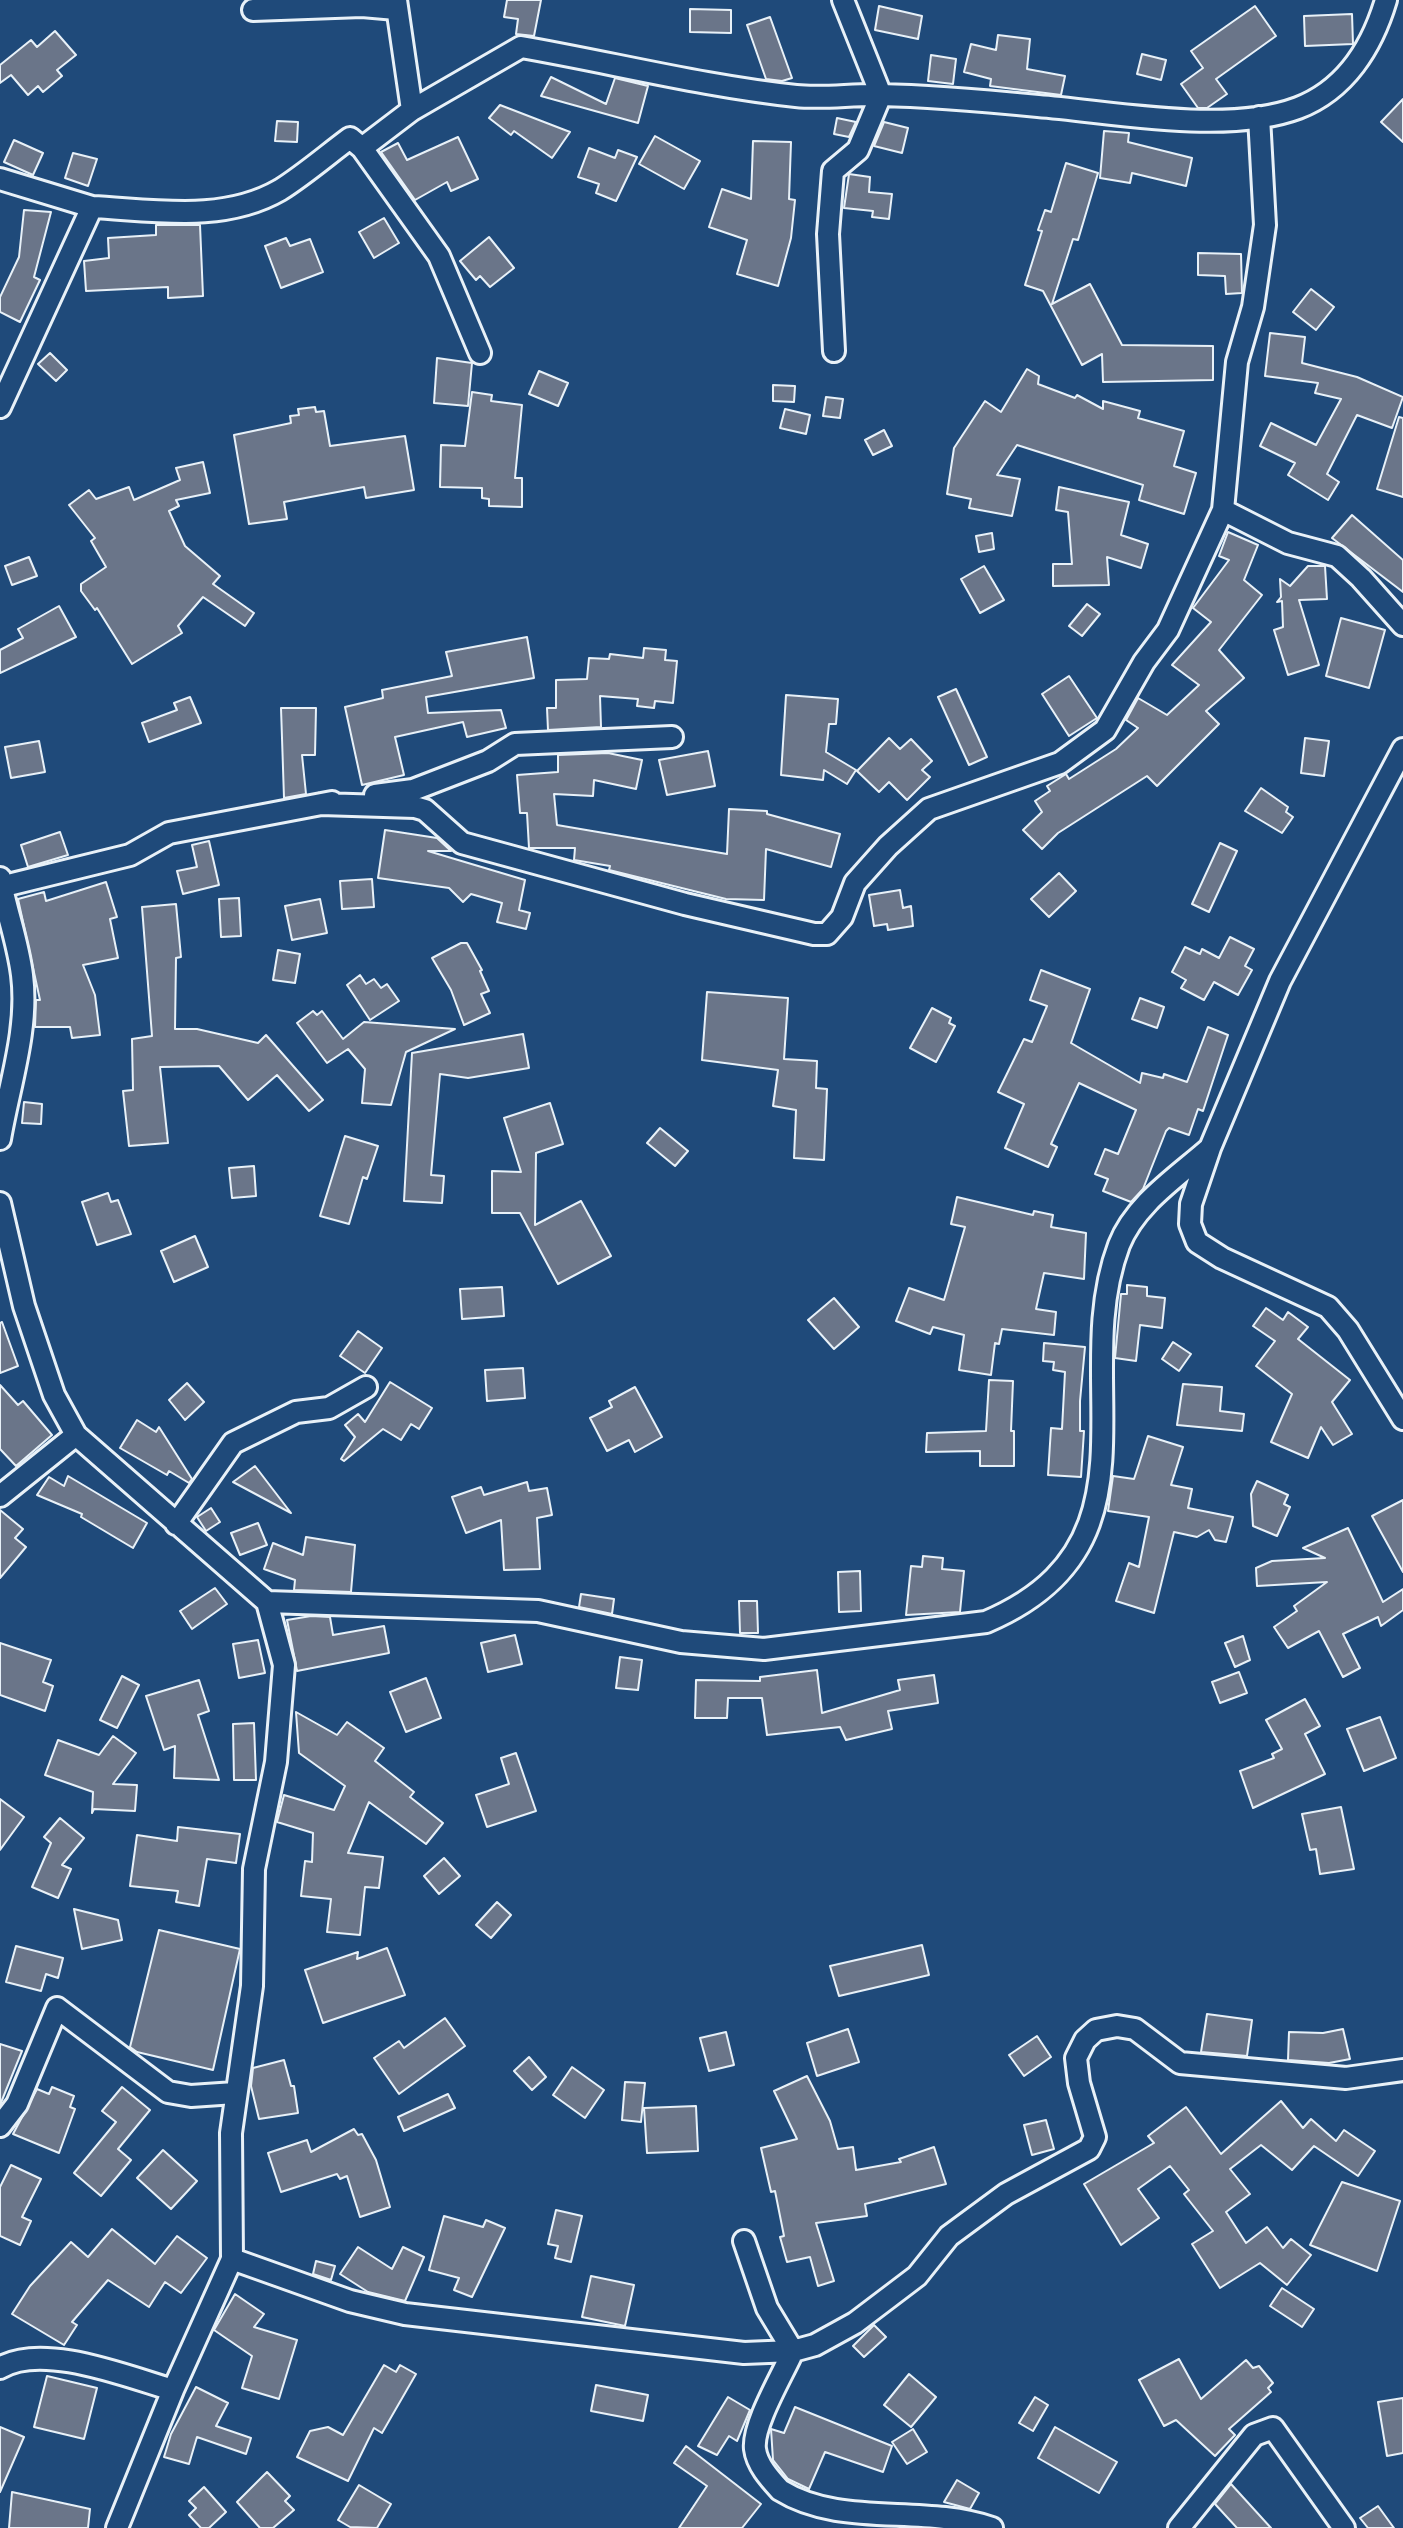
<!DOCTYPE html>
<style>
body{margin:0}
canvas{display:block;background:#1f4a7a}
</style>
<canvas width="1403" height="2528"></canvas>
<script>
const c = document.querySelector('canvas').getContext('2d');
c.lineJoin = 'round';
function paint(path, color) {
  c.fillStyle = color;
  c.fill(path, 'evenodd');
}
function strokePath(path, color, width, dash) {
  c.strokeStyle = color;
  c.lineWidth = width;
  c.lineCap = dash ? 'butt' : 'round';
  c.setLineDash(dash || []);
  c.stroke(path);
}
const building = new Path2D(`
 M507 0H541L534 36 516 34 518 19 504 17Z
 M879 6 922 16 918 39 875 30Z
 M1255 6 1276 36 1216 79 1227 94 1207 108H1198L1181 84 1203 68 1191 51Z
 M690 9 731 10V33L690 32Z
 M1352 14 1353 44 1305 46 1304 16Z
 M770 17 792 78 782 81 766 79 747 25Z
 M55 31 76 55 57 70 62 76 43 92 38 86 28 95 11 75 0 83V65L31 40 37 47Z
 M998 35 1030 39 1027 69 1065 76 1061 95 990 86 991 79 964 72 971 44 996 50Z
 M1142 54 1166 60 1161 80 1137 74Z
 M931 55 956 59 953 84 928 81Z
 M551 77 606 104 615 78 648 86 638 123 541 96Z
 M1403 99V142L1381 122Z
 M500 105 570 132 552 158 514 131 511 135 489 118Z
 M837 118 856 122 849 137 834 134Z
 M277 121 298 122 297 142 275 141Z
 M884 122 908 128 902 153 874 146Z
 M1104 131 1129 133 1128 142 1192 158 1186 186 1132 173 1130 183 1100 178Z
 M655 136 700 161 684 189 639 164Z
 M458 137 478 179 451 191 447 182 415 200 381 152 398 143 407 160Z
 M14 140 43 153 33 175 4 162Z
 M753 141 791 142 789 199 795 200 791 238 778 286 737 274 747 240 709 227 722 189 751 199Z
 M589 148 615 158 618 150 637 157 616 201 596 193 599 184 578 177Z
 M73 153 97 159 88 186 65 178Z
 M1066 163 1098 173 1078 240 1073 239 1052 304 1090 284 1122 345 1213 346V380L1103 382 1102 354 1082 365 1043 291 1025 285 1042 231 1038 230 1045 210 1051 212Z
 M849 174 870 177 869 192 892 194 889 219 872 217 873 211 844 208Z
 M24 210 51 212 34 277 40 280 20 322 0 312V297L19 257Z
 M384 218 399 243 374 258 359 232Z
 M156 225H200L203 296 168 298V287L86 291 84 261 109 258 108 238 156 235Z
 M489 237 514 268 490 287 480 276 476 280 460 261Z
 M286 238 290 246 310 239 323 272 281 288 265 246Z
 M1198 253 1241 254 1242 293 1226 294 1225 276 1198 275Z
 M1311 289 1334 307 1316 330 1293 312Z
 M1270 333 1305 337 1302 363 1357 377 1403 397 1392 428 1357 415 1327 474 1339 482 1328 500 1288 475 1295 463 1260 446 1271 423 1316 445 1341 399 1315 393 1318 383 1265 376Z
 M50 353 67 370 56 381 38 364Z
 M437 358 472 363 468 406 434 403Z
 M1027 369 1039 376 1038 384 1075 398 1077 395 1103 409V401L1140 411 1138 418 1184 431 1174 466 1196 473 1184 514 1139 500 1143 485 1017 445 997 475 1020 479 1012 516 969 508 971 499 947 494 954 448 985 401 1001 412Z
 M539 371 568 383 558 406 529 394Z
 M773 385 795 386 794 402 773 401Z
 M472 392 492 395 491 401 522 405 515 478H522V507L489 506V499L482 498V488L440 487 441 445 465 446Z
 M826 397 843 399 840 418 823 416Z
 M315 407 316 412 324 411 330 446 405 436 414 490 366 498 364 487 284 502 287 519 249 524 234 435 291 423 290 416 299 415 298 409Z
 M785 409 810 415 806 434 780 428Z
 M1399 417 1403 418V497L1377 489Z
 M884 430 892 446 873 455 865 440Z
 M203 462 210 493 176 500 179 506 169 511 185 546 220 576 213 584 254 613 245 626 203 597 178 626 182 633 132 664 97 608 95 610 81 591V584L106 567 91 541 95 538 69 505 89 490 96 499 129 487 134 500 180 480 176 468Z
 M1059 487 1129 502 1121 535 1148 544 1141 568 1107 557 1109 585 1053 586V564H1072L1068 512 1056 510Z
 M1352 515 1403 560V592L1332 538Z
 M1228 532 1258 545 1244 580 1262 595 1219 650 1244 678 1206 711 1219 724 1157 786 1147 776 1058 833 1042 849 1023 830 1042 812 1035 801 1050 791 1047 786 1066 774 1069 779 1116 749 1138 728 1126 720 1138 698 1167 715 1199 685 1172 665 1211 622 1193 608 1229 560 1219 556Z
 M992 533 994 549 979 552 976 536Z
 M29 557 37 576 12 585 5 566Z
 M984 566 1004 600 980 613 961 579Z
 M1308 566H1325L1327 599 1299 600 1319 665 1288 675 1274 630 1283 627 1282 601 1277 602 1281 597 1280 579 1290 586Z
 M1087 604 1100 614 1082 636 1069 626Z
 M59 606 76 637 0 673V650L23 638 18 629Z
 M1341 618 1385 630 1369 688 1326 676Z
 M527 637 534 678 426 697 428 713 501 710 506 728 467 737 463 722 395 737 404 775 362 785 345 707 383 698 382 690 452 676 446 652Z
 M644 648 666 650 665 660 677 661 673 703 655 701 654 708 637 706 638 699 600 696 601 727 548 730 547 708H556V680L587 679 589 658 609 659 610 654 643 658Z
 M1069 676 1097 718 1069 736 1042 694Z
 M956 689 987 757 969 765 938 697Z
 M786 695 838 699 836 724H829L826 752 856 770 847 784 824 770 823 780 781 775Z
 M190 697 201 723 149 742 142 723 177 710 174 703Z
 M281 708H316L315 755H302L306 794 284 798Z
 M889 738 900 749 911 739 932 761 922 770 930 777 907 800 889 782 879 792 857 771Z
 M1305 738 1329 741 1324 776 1301 773Z
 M39 741 45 772 11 778 5 747Z
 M708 751 715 786 667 795 659 760Z
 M608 753 642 760 636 789 594 780 593 796 554 794 557 825 727 854 729 809 767 811V814L840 834 831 867 766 849 764 900 726 899 609 870 610 866 574 860 575 848H529L527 813H520L517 775 558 772V755Z
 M1261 788 1288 807 1286 812 1293 817 1282 833 1245 811Z
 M385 830 437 838 451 851H428L525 880 519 910 530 913 526 929 497 922 502 903 471 894 463 902 449 888 378 878Z
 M60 832 68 855 28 867 21 845Z
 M209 841 219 885 183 894 177 871 197 867 192 845Z
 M1220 843 1237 851 1209 912 1192 904Z
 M1059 873 1076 891 1049 917 1031 899Z
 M372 879 374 907 342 909 340 881Z
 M106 882 117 917 110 919 118 958 83 965 95 995 100 1035 72 1038 70 1027H35L36 1000H40L18 899 44 892 46 901Z
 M900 890 903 908 911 906 913 926 888 930 887 924 874 926 869 895Z
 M239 898 241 936 221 937 219 899Z
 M320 899 327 933 292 940 285 906Z
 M176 904 181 957 176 958 175 1029H197L258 1043 266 1035 323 1100 309 1111 277 1075 248 1100 219 1066 160 1067 168 1143 129 1146 123 1091 133 1090 132 1039 152 1036 142 907Z
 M1230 937 1254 949 1245 966 1252 970 1238 995 1214 982 1204 1000 1181 988 1186 980 1172 972 1185 947 1200 954 1202 949 1219 958Z
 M461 943H467L482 970 480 971 489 991 481 994 490 1013 464 1025 451 990 432 958Z
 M278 950 300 954 295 983 273 980Z
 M1041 970 1090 989 1071 1043 1140 1083 1142 1073 1163 1078 1164 1074 1187 1082 1208 1027 1228 1035 1203 1111 1198 1109 1189 1135 1169 1128 1166 1131 1143 1189 1131 1202 1103 1191 1108 1179 1095 1174 1105 1149 1118 1154 1136 1110 1079 1083 1051 1144 1057 1147 1048 1167 1005 1148 1024 1104 998 1092 1024 1039 1032 1042 1047 1006 1030 1000Z
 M360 975 366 984 374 979 381 988 387 984 399 1001 370 1020 347 985Z
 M707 992 788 998 784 1059 817 1061 816 1088 827 1089 824 1160 794 1158 796 1110 773 1106 778 1070 702 1060Z
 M1140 998 1164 1007 1157 1028 1132 1019Z
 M932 1008 951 1018 949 1023 955 1026 936 1062 910 1048Z
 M313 1011 317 1015 322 1011 343 1039 364 1022 455 1029 406 1052 391 1105 362 1103 365 1069 348 1049 327 1063 297 1023Z
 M523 1034 529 1068 468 1078 440 1074 431 1175 444 1176 442 1203 404 1201 412 1053Z
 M24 1102 42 1104 41 1124 22 1123Z
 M550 1103 563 1144 536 1153 535 1225 581 1201 611 1256 558 1284 520 1213H492V1171L521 1172 504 1118Z
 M660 1128 688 1151 675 1166 647 1143Z
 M345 1136 378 1146 367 1179 363 1177 349 1224 320 1216Z
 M254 1166 256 1196 232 1198 229 1168Z
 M108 1193 111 1202 118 1200 131 1234 97 1245 82 1202Z
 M957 1197 1033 1215 1034 1211 1053 1215 1051 1227 1086 1233 1084 1279 1044 1273 1036 1309 1056 1312 1054 1335 1002 1329 999 1344 995 1343 991 1375 959 1370 964 1335 933 1327 930 1334 896 1321 909 1288 944 1300 965 1227 951 1224Z
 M195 1236 208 1267 174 1282 161 1251Z
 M1127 1285 1147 1287V1296L1165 1298 1162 1328 1140 1325 1136 1361 1115 1358 1121 1294H1127Z
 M502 1287 504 1316 462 1319 460 1289Z
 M834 1298 859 1327 834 1349 808 1320Z
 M1266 1308 1283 1320 1288 1312 1308 1327 1298 1339 1350 1380 1332 1402 1352 1434 1333 1445 1321 1427 1308 1458 1271 1442 1292 1394 1256 1366 1275 1341 1253 1326Z
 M2 1322 18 1366 0 1373V1323Z
 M358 1331 382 1348 365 1373 340 1356Z
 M1173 1342 1191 1354 1179 1371 1162 1359Z
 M1044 1343 1085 1347 1080 1401V1431H1084L1081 1477 1048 1475 1051 1428 1062 1429 1065 1372 1053 1370 1054 1362 1043 1361Z
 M523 1368 525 1398 487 1401 485 1370Z
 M989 1380 1013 1381 1011 1431H1014V1466H980V1451L926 1452 927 1433 986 1431Z
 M390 1382 432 1408 419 1429 411 1424 401 1440 383 1429 344 1461 341 1459 355 1437 345 1425 358 1414 365 1422Z
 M187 1383 204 1402 185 1420 169 1400Z
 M1183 1384 1222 1387 1220 1411 1244 1414 1242 1431 1177 1425Z
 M0 1385 18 1405 23 1401 52 1435 16 1466 0 1449Z
 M635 1387 662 1437 635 1452 629 1440 607 1451 590 1418 612 1407 609 1401Z
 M137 1420 156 1432 159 1427 192 1479 189 1483 169 1471 167 1475 120 1448Z
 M1148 1436 1183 1447 1171 1485 1192 1489 1188 1508 1233 1517 1226 1542 1215 1540 1209 1530 1197 1537 1174 1532 1154 1613 1116 1601 1129 1563 1139 1567 1149 1517 1108 1511 1113 1476 1134 1479Z
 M255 1466 291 1513 233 1482Z
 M68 1476 147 1523 133 1548 81 1517 82 1514 37 1495 49 1477 64 1486Z
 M1257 1481 1288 1495 1284 1504 1290 1507 1277 1536 1253 1526 1251 1494Z
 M527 1482 529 1491 547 1488 552 1515 537 1518 540 1569 504 1570 501 1520 466 1533 452 1497 481 1487 484 1495Z
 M1403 1500V1572L1372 1516Z
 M211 1508 220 1522 206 1531 197 1517Z
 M0 1510 23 1529 15 1538 26 1547 0 1578Z
 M258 1523 267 1545 240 1555 231 1533Z
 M1348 1528 1383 1602 1403 1589V1610L1381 1626 1378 1617 1343 1634 1360 1668 1343 1677 1319 1631 1288 1648 1274 1627 1297 1611 1294 1606 1327 1582 1257 1586 1256 1568 1272 1561 1325 1558 1303 1548Z
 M306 1537 355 1545 351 1592 294 1590 295 1580 264 1569 273 1543 303 1555Z
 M923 1556 943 1558 942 1569 964 1571 960 1612 906 1615 911 1566 922 1567Z
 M860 1571 861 1611 839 1612 838 1572Z
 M215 1588 227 1604 192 1629 180 1611Z
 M581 1594 614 1599 612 1614 579 1607Z
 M739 1601H757L758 1633H740Z
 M311 1616 330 1617 333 1635 384 1626 389 1653 297 1671 287 1620Z
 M515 1635 522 1664 488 1672 481 1643Z
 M1243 1636 1250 1660 1235 1667 1225 1643Z
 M258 1640 265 1673 239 1678 233 1644Z
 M0 1643 51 1660 43 1682 53 1686 45 1711 0 1695Z
 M620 1657 642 1660 638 1690 616 1688Z
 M817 1670 822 1713 900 1690 898 1680 934 1675 938 1703 888 1711 892 1729 846 1740 840 1727 767 1735 762 1698H728L727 1718H695L696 1680 760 1681V1677Z
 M1239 1672 1247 1693 1220 1703 1212 1682Z
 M122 1676 139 1685 117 1728 100 1720Z
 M426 1678 441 1718 406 1732 390 1692Z
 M199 1680 209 1711 198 1715 219 1780 174 1778 175 1746 164 1750 146 1696Z
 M1305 1699 1320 1726 1305 1734 1325 1774 1253 1808 1240 1771 1274 1758 1272 1754 1282 1749 1266 1720Z
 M296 1712 337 1735 347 1722 384 1748 375 1761 414 1792 410 1797 443 1823 426 1844 369 1802 348 1853 383 1857 379 1888 365 1887 360 1935 327 1932 331 1899 301 1896 305 1861 312 1862 313 1833 277 1822 284 1795 334 1810 345 1786 299 1753Z
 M1380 1717 1396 1758 1364 1771 1347 1729Z
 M254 1723 256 1780H234L233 1724Z
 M113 1736 136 1753 113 1784 137 1785 135 1811 94 1809 92 1813 93 1792 45 1775 58 1740 99 1755Z
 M516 1753 536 1811 487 1827 476 1795 509 1784 501 1758Z
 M0 1799 24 1817 0 1850Z
 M1341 1807 1354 1869 1320 1874 1316 1849 1310 1850 1302 1814Z
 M60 1818 84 1838 62 1865 71 1869 58 1898 32 1887 51 1843 44 1837Z
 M178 1827 240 1834 236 1863 207 1859 199 1906 176 1902 178 1891 130 1886 137 1835 177 1841Z
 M444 1858 460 1876 439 1894 424 1876Z
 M497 1902 511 1915 491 1938 476 1925Z
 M74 1909 118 1920 122 1940 82 1949Z
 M159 1930 240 1949 213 2070 137 2052 130 2047Z
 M922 1945 929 1975 839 1996 830 1966Z
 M16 1946 63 1958 58 1978 46 1974 41 1991 6 1982Z
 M387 1948 405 1995 323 2023 305 1970 358 1952 357 1959Z
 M1207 2014 1252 2020 1247 2056 1201 2052Z
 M445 2018 465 2046 399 2094 374 2058 399 2041 404 2048Z
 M848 2029 859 2062 817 2076 807 2043Z
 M1343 2029 1350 2059 1329 2063 1288 2060 1289 2032 1323 2033Z
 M726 2032 734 2065 709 2071 700 2038Z
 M1037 2036 1051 2057 1024 2076 1009 2055Z
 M0 2044 22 2051 0 2105Z
 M529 2057 546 2077 532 2090 514 2071Z
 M284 2060 291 2086H294L298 2113 259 2119 251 2086 253 2068Z
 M572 2067 604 2090 585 2118 553 2095Z
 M807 2076 830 2121 838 2149 853 2147 856 2170 901 2162 899 2159 934 2147 946 2184 865 2204 867 2216 816 2223 834 2281 818 2286 810 2257 787 2262 780 2237 784 2236 775 2191 771 2192 761 2148 797 2139 774 2091Z
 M625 2082 645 2083 641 2122 622 2120Z
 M52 2087 74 2096 70 2107 75 2109 59 2153 13 2134 37 2089 49 2094Z
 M122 2087 150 2110 118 2149 131 2160 101 2196 74 2173 116 2122 102 2111Z
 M448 2094 455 2108 404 2131 398 2117Z
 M1281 2101 1303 2128 1311 2119 1336 2141 1344 2130 1375 2151 1358 2176 1314 2146 1292 2170 1261 2145 1230 2169 1250 2194 1226 2212 1246 2243 1267 2227 1283 2248 1291 2239 1311 2255 1287 2285 1260 2263 1220 2288 1192 2244 1213 2231 1184 2194 1189 2190 1170 2166 1138 2189 1159 2218 1121 2245 1084 2184 1154 2143 1148 2136 1186 2107 1221 2154Z
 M696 2106 698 2151 647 2153 644 2108Z
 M1046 2120 1054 2149 1032 2155 1024 2125Z
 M354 2129 358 2135 362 2134 376 2160 390 2207 360 2217 347 2176 340 2179 337 2174 281 2192 268 2153 307 2140 311 2152Z
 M163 2150 197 2181 171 2209 137 2178Z
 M11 2165 41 2179 22 2217 31 2221 20 2245 0 2236V2187Z
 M1342 2182 1400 2201 1377 2271 1310 2245Z
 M556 2210 582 2216 571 2262 555 2258 558 2246 548 2244Z
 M444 2216 483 2227 486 2220 505 2228 472 2297 454 2290 459 2278 429 2270Z
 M112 2229 155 2264 177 2236 207 2258 181 2293 165 2282 149 2307 108 2280 72 2322 77 2325 64 2345 12 2314 30 2286 71 2242 88 2257Z
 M358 2247 392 2269 403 2247 424 2257 405 2301 368 2292 340 2274Z
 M316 2261 335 2266 331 2280 313 2274Z
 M591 2276 634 2285 625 2326 582 2317Z
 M1282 2288 1314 2309 1302 2327 1270 2306Z
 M235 2294 264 2314 254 2327 297 2340 279 2399 242 2388 252 2356 214 2330Z
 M874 2325 886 2337 864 2357 853 2346Z
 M1179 2359 1201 2399 1246 2360 1253 2368 1259 2366 1273 2383 1268 2388 1271 2392 1229 2429 1235 2435 1215 2456 1176 2420 1164 2426 1139 2380Z
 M384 2365 396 2372 400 2365 416 2374 382 2433 374 2428 348 2481 297 2457 310 2431 328 2427 343 2435Z
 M909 2374 936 2397 911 2427 884 2405Z
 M47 2376 97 2388 84 2439 34 2427Z
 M596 2385 648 2395 643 2421 591 2411Z
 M196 2387 228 2403 216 2426 251 2438 246 2454 197 2437 189 2464 164 2457 171 2434Z
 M728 2397 750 2410 737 2441 729 2436 717 2455 698 2446Z
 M1035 2397 1048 2405 1033 2431 1019 2423Z
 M1403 2398V2453L1387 2456 1378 2402Z
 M795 2407 892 2446 883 2472 825 2452 809 2489 788 2479 773 2460 771 2429 784 2433Z
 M0 2427 24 2437 0 2492Z
 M1055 2427 1117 2462 1099 2493 1038 2458Z
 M913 2429 927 2452 907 2464 892 2442Z
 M686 2446 761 2504 742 2528H679L707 2486 674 2463Z
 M267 2472 290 2496 285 2501 294 2510 273 2528H260L237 2502Z
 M957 2480 979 2493 970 2509 944 2502Z
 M1231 2484 1271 2528H1237L1215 2504Z
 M359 2485 391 2504 377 2528 350 2527 338 2520Z
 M204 2487 226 2512 209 2528H201L189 2515 196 2508 189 2501Z
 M12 2492 90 2509 88 2528H9Z
 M1378 2506 1394 2528H1368L1360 2518Z`);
const street = new Path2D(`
 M396 0 412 110
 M253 10 362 6 396 9
 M362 148 439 256 480 353
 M0 179 92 207
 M834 351 828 234 833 171 858 150 881 95 843 0
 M0 407 92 207C154 210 223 223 280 190 304 175 327 155 350 138L362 148 412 110 521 47C613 63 703 86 796 96 824 99 853 94 881 95 933 96 986 101 1038 106 1114 112 1226 135 1298 108 1345 90 1372 47 1386 0
 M1223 510 1288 543 1337 556 1361 578 1403 625
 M1403 749 1280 981 1210 1148 1191 1204 1190 1224 1197 1242 1222 1258 1328 1307 1348 1330 1403 1419
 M375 795 413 790 488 761 515 744 672 737
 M321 804 415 807 425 810 462 843 685 904 814 934H827L842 917 855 883 888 846 929 809 1060 763 1105 730 1144 662 1168 630 1223 510 1237 362 1253 307 1265 225 1259 117
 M0 878C6 911 18 942 22 975 29 1029 9 1086 0 1139
 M0 887 130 855 169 833 332 802
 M0 1203 24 1306 54 1395 76 1435 267 1602 284 1665 276 1762 254 1869 252 1986 231 2133 232 2259 173 2390 117 2528
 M0 1496 76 1435
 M176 1524 233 1443 296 1412 329 1408 366 1387
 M267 1602 538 1611 681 1642 764 1649 986 1622C1169 1544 1067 1382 1119 1245 1135 1204 1177 1177 1210 1148
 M0 2126 17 2104 57 2008 168 2092 191 2096 235 2093
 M744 2241 767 2308 793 2351C783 2374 752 2425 755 2449 757 2465 770 2479 780 2490 841 2528 922 2504 992 2528
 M232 2259 350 2301 405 2314 744 2353 793 2351 815 2345 855 2323 917 2276 949 2236 1006 2194 1089 2149 1095 2137 1079 2083 1076 2058 1085 2040 1096 2030 1117 2026 1135 2029 1180 2063 1346 2078 1403 2070
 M0 2368C42 2342 128 2377 173 2390
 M1179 2528 1254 2435 1273 2428 1344 2528`);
paint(building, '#6a7589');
strokePath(building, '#e8f1f8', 2);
strokePath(street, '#e8f1f8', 26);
strokePath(street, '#1f4a7a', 20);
</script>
